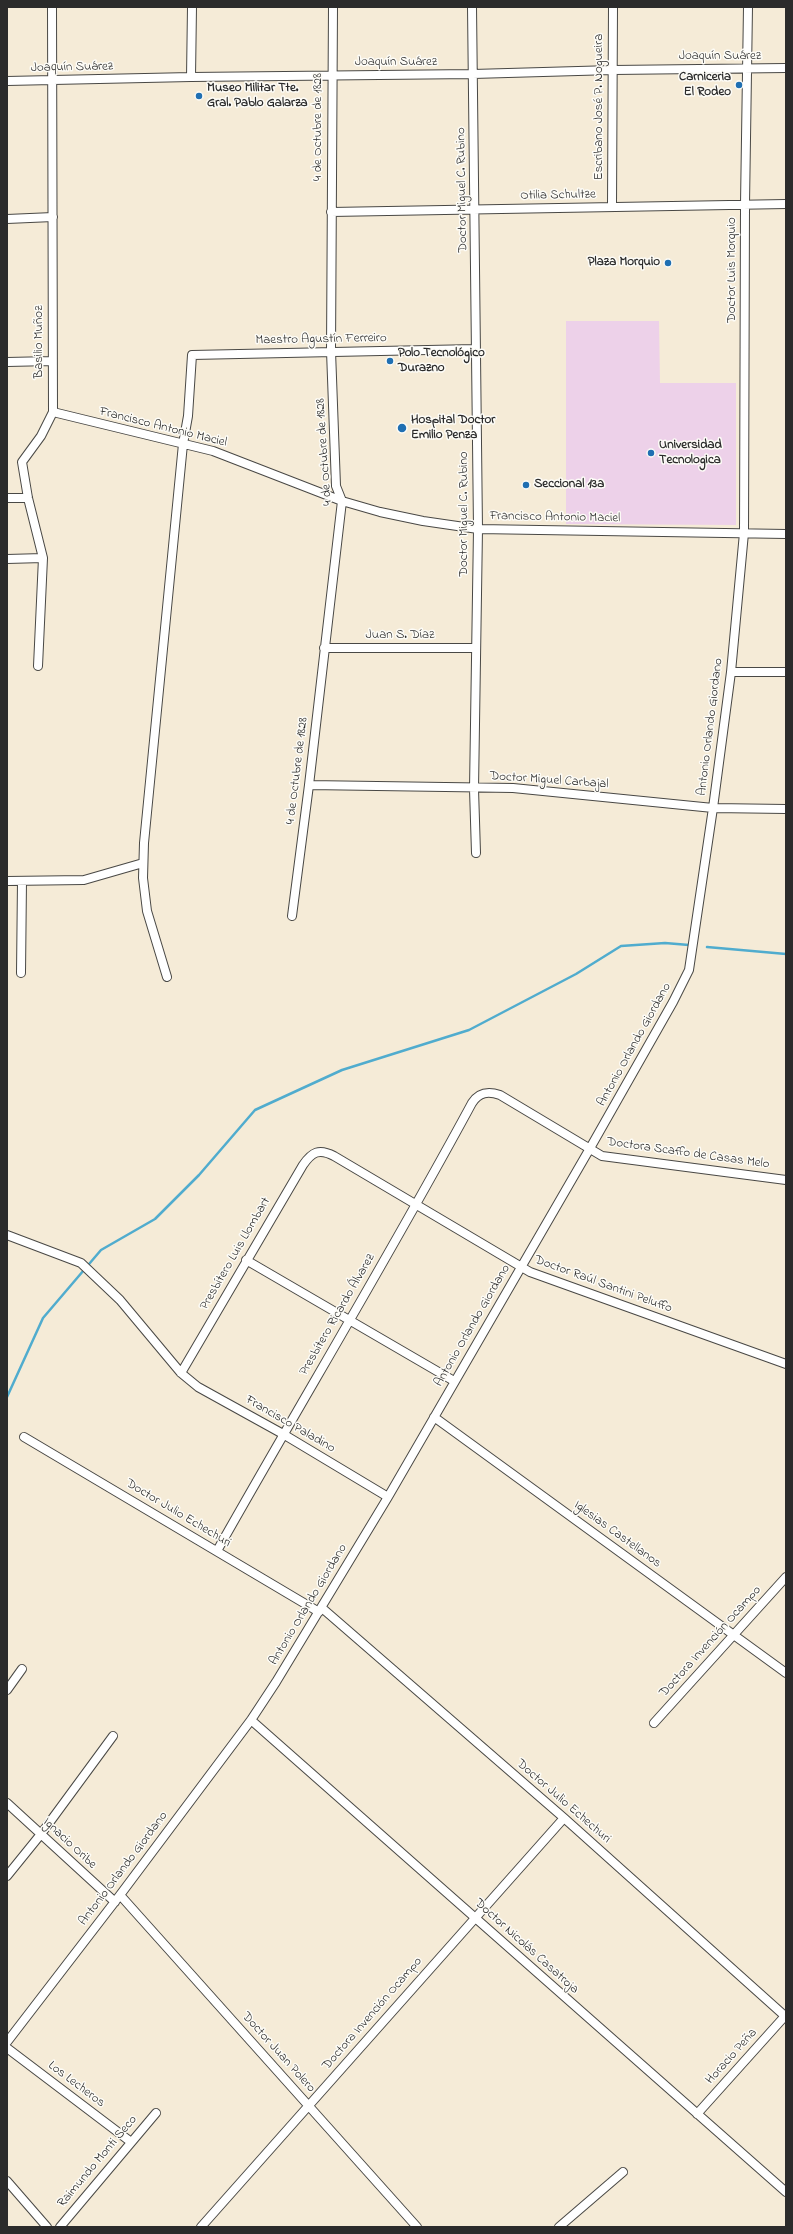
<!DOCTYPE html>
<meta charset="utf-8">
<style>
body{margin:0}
#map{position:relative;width:793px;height:2234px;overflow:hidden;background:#f5ebd7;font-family:"Indie Flower",sans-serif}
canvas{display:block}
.frame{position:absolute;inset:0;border:8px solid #2b2b2b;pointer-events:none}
</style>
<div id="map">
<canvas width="793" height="2234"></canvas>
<div class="frame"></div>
</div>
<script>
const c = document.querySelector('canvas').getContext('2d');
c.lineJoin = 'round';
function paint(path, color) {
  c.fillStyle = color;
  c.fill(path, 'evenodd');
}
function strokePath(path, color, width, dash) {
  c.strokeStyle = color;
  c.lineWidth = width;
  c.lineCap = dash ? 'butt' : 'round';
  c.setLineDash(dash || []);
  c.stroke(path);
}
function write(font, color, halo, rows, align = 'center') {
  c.font = font + ' "Indie Flower",sans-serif';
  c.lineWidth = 3;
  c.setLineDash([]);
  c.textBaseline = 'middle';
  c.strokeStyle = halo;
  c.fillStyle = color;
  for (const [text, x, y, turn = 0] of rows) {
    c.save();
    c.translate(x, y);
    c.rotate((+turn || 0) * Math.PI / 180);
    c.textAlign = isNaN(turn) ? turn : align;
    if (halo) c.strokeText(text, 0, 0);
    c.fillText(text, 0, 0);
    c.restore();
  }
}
const built = new Path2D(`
 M566 321H659L660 383H736V525L566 524Z`);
const stream = new Path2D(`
 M707 947 786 954
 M7 1397 43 1318 101 1250 155 1219 199 1175 255 1110 342 1070 469 1030 576 974 621 946 665 943 689 945`);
const street = new Path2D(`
 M472 7 478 529 474 789 476 853
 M191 77 192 7
 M7 81 191 77 473 74 613 70 786 68
 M612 206 613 7
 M331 212 786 204
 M7 219 53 217
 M7 362 52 361
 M53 412 213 451 342 501 380 512 423 521 478 529 786 534
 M7 498H28
 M7 559 43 558
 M324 648H476
 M38 666 43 558 28 498 22 462 41 436 53 412 52 7
 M731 672H786
 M309 785 513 788 713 808 786 809
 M7 881 84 880 143 863
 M292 916 309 785 342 501 336 486 331 351 333 7
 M21 973 22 881
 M167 977 147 911 143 878 144 843 183 444 188 416 192 355 475 349
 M7 1235 81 1263 120 1300 181 1373 198 1387 283 1434 388 1497
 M246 1260 454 1381
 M181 1373 303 1165C312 1152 319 1148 334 1156L530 1272 786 1364
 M434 1417 786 1673
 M24 1437 319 1612
 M217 1551C301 1402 390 1255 472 1103 479 1092 488 1091 500 1095L602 1156 786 1180
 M322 1608 564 1818 786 2017
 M7 1690 22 1669
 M251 1720 786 2192
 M654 1723 786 1577
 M7 1803 115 1902
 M7 1876 41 1834 113 1736
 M120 1895 417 2227
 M7 2042 120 1895 251 1720 276 1682 388 1497 589 1150 673 1002 689 970 713 808 731 672 744 533 745 204 748 7
 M7 2048 131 2142
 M697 2114 785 2016
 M7 2181 47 2227
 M60 2227 156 2113
 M201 2227 564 1818
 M559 2227 623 2172`);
const markers = [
 [739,85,4,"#1f6fb2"],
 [199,96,4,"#1f6fb2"],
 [668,263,4,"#1f6fb2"],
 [390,361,4,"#1f6fb2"],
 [402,428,5,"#1f6fb2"],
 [651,453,4,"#1f6fb2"],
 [526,485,4,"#1f6fb2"]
];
const streetNames = [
 ["Joaquín Suárez",720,57],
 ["Joaquín Suárez",396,63],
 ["Joaquín Suárez",72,68,-1],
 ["Escribano José P. Nogueira",600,107,-90],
 ["4 de Octubre de 1828",319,127,-90],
 ["Doctor Miguel C. Rubino",463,190,-91],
 ["Otilia Schultze",558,196,-1],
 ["Doctor Luis Morquio",733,270,-90],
 ["Maestro Agustín Ferreiro",321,340,-1],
 ["Basilio Muñoz",40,342,-90],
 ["Francisco Antonio Maciel",163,428,14],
 ["4 de Octubre de 1828",325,452,-94],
 ["Doctor Miguel C. Rubino",465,514,-90],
 ["Francisco Antonio Maciel",555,518,1],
 ["Juan S. Díaz",400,636],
 ["Antonio Orlando Giordano",711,727,-83],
 ["4 de Octubre de 1828",298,771,-83],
 ["Doctor Miguel Carbajal",549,781,4],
 ["Antonio Orlando Giordano",635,1045,-61],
 ["Doctora Scaffo de Casas Melo",688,1154,8],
 ["Presbítero Luis Llombart",236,1254,-60],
 ["Doctor Raúl Santini Peluffo",603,1285,20],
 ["Presbítero Ricardo Álvarez",338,1315,-60],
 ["Antonio Orlando Giordano",473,1326,-60],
 ["Francisco Paladino",290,1425,30],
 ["Doctor Julio Echechuri",178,1514,31],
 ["Iglesias Castellanos",617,1535,36],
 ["Antonio Orlando Giordano",309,1605,-59],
 ["Doctora Invención Ocampo",711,1642,-48],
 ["Doctor Julio Echechuri",563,1802,41],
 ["Ignacio Oribe",69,1844,43],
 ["Antonio Orlando Giordano",124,1869,-53],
 ["Doctor Nicolás Casatroja",526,1947,42],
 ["Doctora Invención Ocampo",373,2014,-49],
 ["Doctor Juan Polero",278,2053,48],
 ["Horacio Peña",732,2057,-48],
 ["Los Lecheros",76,2085,37],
 ["Raimundo Monti Seco",98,2162,-50]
];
const poiNames = [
 ["Carniceria",731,78,"right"],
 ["El Rodeo",731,93,"right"],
 ["Museo Militar Tte.",207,89],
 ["Gral. Pablo Galarza",207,104],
 ["Plaza Morquio",660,263,"right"],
 ["Polo Tecnológico",398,354],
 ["Durazno",398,369],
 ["Hospital Doctor",411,421],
 ["Emilio Penza",411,436],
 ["Universidad",659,446],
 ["Tecnologica",659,461],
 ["Seccional 13a",534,485]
];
paint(built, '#edd1e9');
strokePath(stream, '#50acce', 2.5);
strokePath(street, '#494845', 10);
strokePath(street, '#fff', 8);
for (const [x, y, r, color] of markers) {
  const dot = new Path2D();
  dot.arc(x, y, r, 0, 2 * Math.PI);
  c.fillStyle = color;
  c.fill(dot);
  strokePath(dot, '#fdfcf7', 1.5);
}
write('13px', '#2b2b2b', '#fdfcf7', streetNames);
write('bold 13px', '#2b2b2b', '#fdfcf7', poiNames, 'left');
</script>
